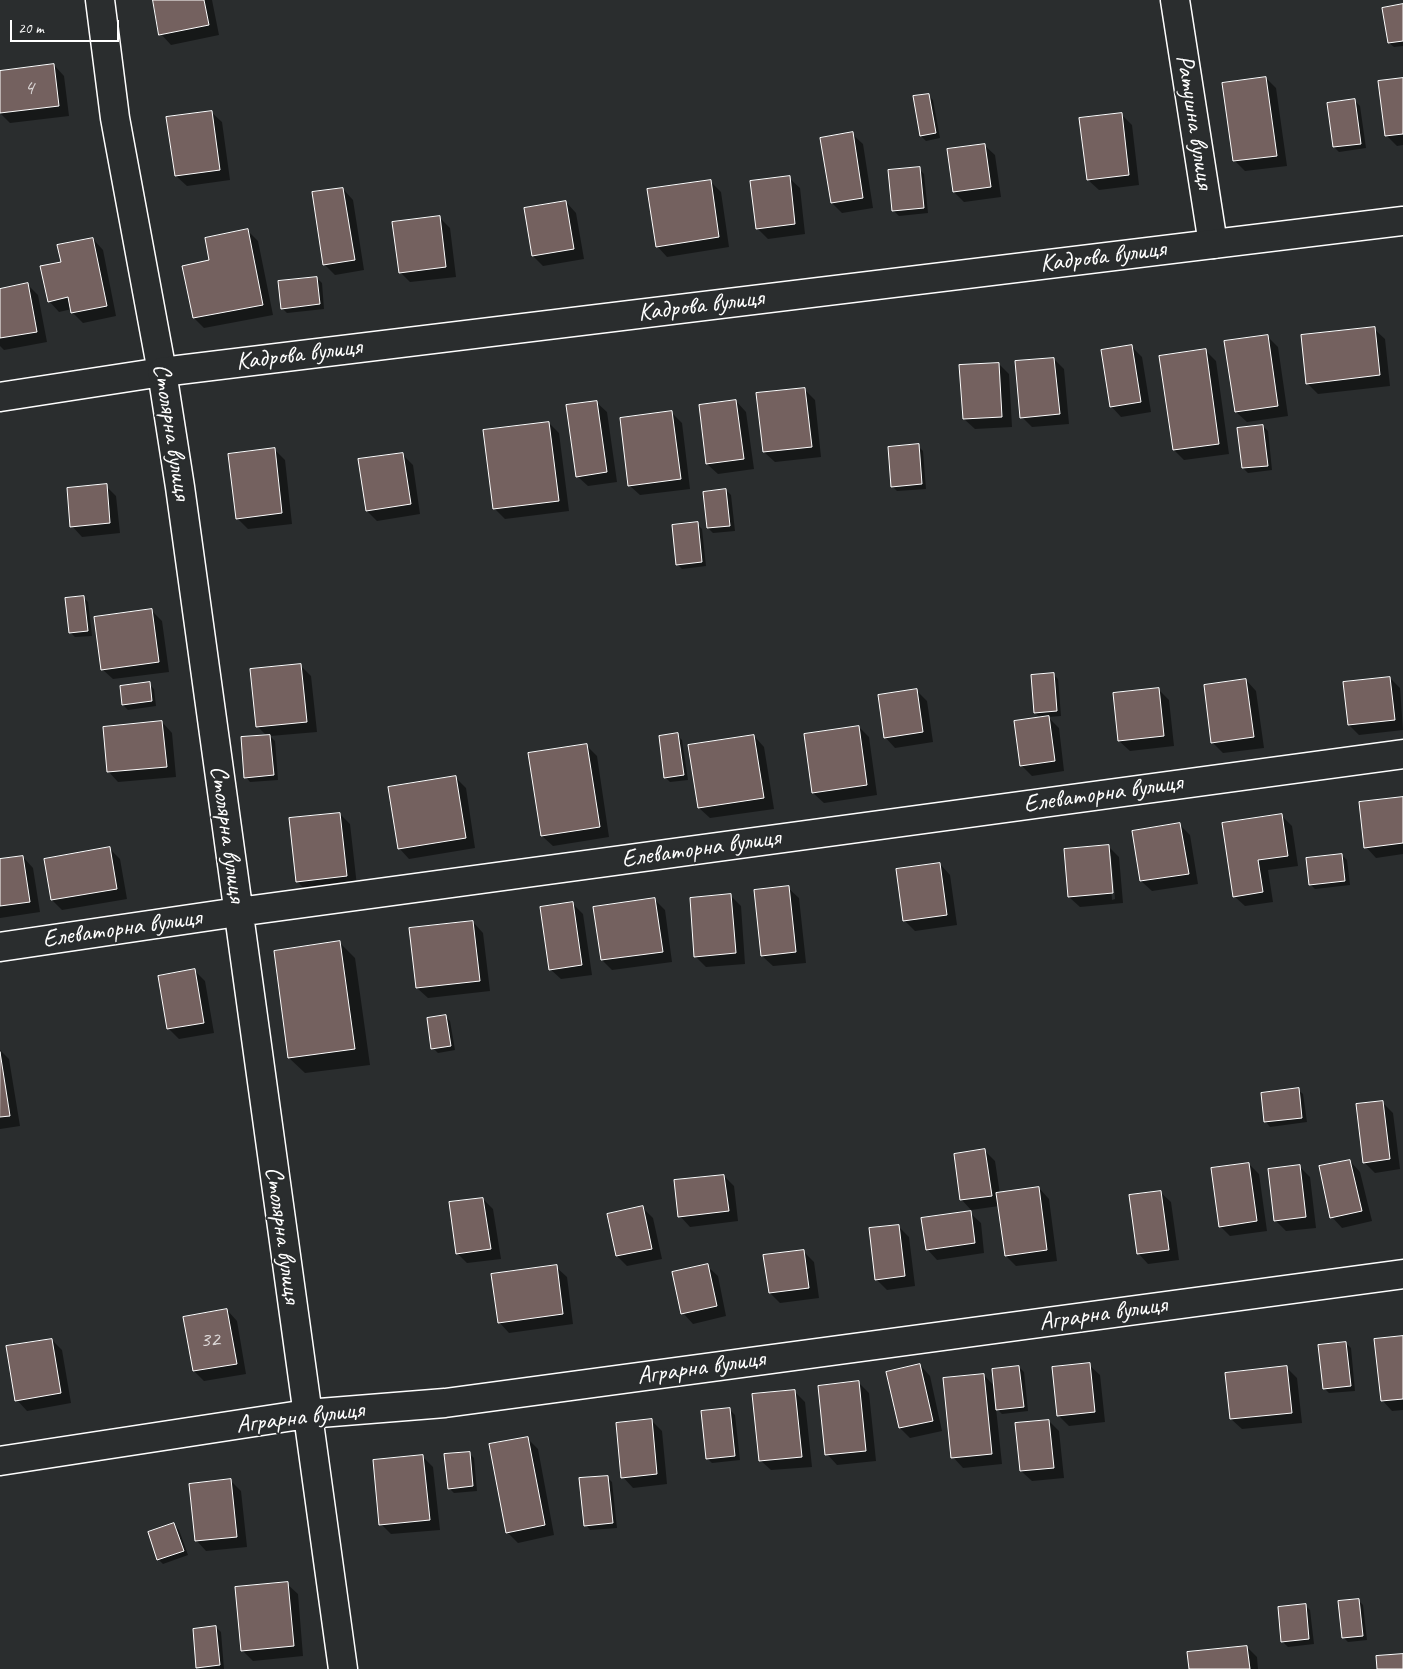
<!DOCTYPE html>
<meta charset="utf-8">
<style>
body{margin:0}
#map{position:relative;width:1403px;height:1669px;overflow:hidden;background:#2a2d2e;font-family:Caveat,sans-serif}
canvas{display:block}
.scale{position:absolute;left:10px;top:20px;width:109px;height:22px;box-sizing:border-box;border:2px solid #fff;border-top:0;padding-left:6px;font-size:15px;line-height:18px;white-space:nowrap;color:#fff;-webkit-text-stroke:4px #2a2d2e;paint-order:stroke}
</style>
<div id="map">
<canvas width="1403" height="1669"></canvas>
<div class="scale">20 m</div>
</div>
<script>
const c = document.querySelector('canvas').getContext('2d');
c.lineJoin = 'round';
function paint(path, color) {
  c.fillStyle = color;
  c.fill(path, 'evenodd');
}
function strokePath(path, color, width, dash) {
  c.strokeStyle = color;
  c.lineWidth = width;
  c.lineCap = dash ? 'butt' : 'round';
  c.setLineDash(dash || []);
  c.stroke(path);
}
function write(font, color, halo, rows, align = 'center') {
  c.font = font + ' Caveat,sans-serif';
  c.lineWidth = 4;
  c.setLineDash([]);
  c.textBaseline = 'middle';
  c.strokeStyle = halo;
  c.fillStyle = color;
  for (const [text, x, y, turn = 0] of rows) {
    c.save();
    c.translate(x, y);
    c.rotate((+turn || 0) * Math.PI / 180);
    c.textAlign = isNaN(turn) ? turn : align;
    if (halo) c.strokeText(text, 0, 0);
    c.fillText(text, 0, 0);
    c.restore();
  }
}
const shadow = new Path2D(`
 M154 0H212L219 35 171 45 161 34Z
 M1403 6V46L1394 47 1389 43Z
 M54 65 64 76 69 116 10 123 0 113V72Z
 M1266 78 1276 88 1287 166 1245 171 1235 161Z
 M1403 79V145L1397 146 1386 135Z
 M928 95 933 100 940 138 926 141 921 136 915 98Z
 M1355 101 1360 106 1366 148 1339 152 1334 147 1329 104Z
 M211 112 222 122 230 180 187 186 176 176 168 118Z
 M1122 115 1132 125 1139 185 1099 190 1088 180Z
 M852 134 863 144 873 208 842 213 832 203Z
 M984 145 995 155 1001 197 964 202 954 192Z
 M919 169 924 174 928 213 899 216 894 211Z
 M789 178 800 188 805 234 768 239 757 228Z
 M710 181 721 192 729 247 667 257 657 246Z
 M343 189 353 200 364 270 335 275 324 264Z
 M566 202 576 213 584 259 543 266 533 256Z
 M440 218 450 228 456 277 410 282 400 272Z
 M248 231 258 241 273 315 204 328 194 318 211 261Z
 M93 239 103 250 116 316 83 323 73 313 72 309 59 312 49 301 63 263Z
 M317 278 322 283 324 309 287 313 282 308Z
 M28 285 38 295 47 342 4 350 0 346V290Z
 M1374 329 1385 339 1390 386 1318 394 1307 383Z
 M1267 336 1278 347 1288 416 1247 422 1236 412Z
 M1131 346 1142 357 1151 412 1121 417 1111 406Z
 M1205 350 1216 361 1229 454 1184 460 1174 450Z
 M1054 359 1064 369 1069 424 1032 427 1022 417Z
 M999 364 1009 374 1012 427 975 429 964 419Z
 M804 389 815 400 821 457 775 462 764 452Z
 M736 401 746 412 754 469 718 474 707 464Z
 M596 402 607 412 617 482 588 486 577 476Z
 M672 413 682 423 690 489 640 495 629 485Z
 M549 423 559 433 569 511 505 519 495 509Z
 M1263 426 1268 431 1272 470 1248 473 1243 468Z
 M918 446 923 451 926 489 897 491 892 486Z
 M274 449 285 460 292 524 248 529 237 518Z
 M403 455 413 465 420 514 377 521 367 511Z
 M106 486 116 496 120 533 82 537 72 526Z
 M726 490 731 495 735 531 713 533 708 528Z
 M697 524 702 529 706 566 682 569 677 564Z
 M83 597 88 602 92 636 75 637 70 632Z
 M152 611 162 621 169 672 113 679 102 669Z
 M300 665 311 676 317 732 270 736 275 741 278 780 250 782 246 777 267 736 257 726Z
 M1053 674 1058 679 1061 716 1048 717 1059 728 1064 771 1032 776 1021 765 1041 718 1035 713Z
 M1390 678 1400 688 1403 730 1359 735 1349 725Z
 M1246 680 1256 691 1264 748 1223 753 1213 743Z
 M149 684 154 689 156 706 128 710 123 705Z
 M916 690 927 701 933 742 895 748 885 737Z
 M1159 690 1169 700 1174 746 1130 751 1119 741Z
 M162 722 172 733 176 777 118 782 108 771Z
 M859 727 869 737 877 795 824 803 813 793Z
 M677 735 682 740 688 780 670 782 665 777Z
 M754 736 764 747 774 809 710 818 699 808Z
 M587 746 597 756 609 837 553 846 542 836Z
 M456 778 466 788 475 848 409 859 399 848Z
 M1403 799V854L1376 858 1366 847Z
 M340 814 350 824 357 886 307 892 297 881Z
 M1281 815 1292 826 1298 866 1268 870 1273 902 1245 906 1234 896Z
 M1180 825 1190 835 1198 884 1152 891 1141 881Z
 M1108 846 1119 857 1123 903 1080 907 1069 897ZM1109 856H1111L1115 899 1112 900Z
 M110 849 120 859 127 899 62 910 52 900Z
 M1342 855 1347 860 1350 885 1315 889 1310 884Z
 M23 857 33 868 40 912 0 918V860Z
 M940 864 950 875 957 925 915 931 904 920Z
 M788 888 799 898 806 963 773 966 762 956Z
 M730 895 741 906 745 964 706 967 695 956Z
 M655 900 665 910 672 962 612 970 602 960Z
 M573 904 583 914 592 975 561 979 550 969Z
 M473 922 483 933 490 991 428 998 417 988Z
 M340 943 355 958 370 1065 305 1073 289 1058Z
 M195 971 205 981 214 1033 179 1039 168 1028Z
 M445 1016 450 1021 455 1050 438 1053 433 1048Z
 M0 1050 9 1059 20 1126 0 1129Z
 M1298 1090 1303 1094 1307 1122 1270 1127 1266 1122Z
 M1382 1102 1393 1113 1400 1169 1375 1173 1364 1162Z
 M985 1151 995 1161 1000 1194 1039 1188 1049 1199 1057 1261 1016 1266 1006 1256 999 1206 971 1210 961 1199Z
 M1350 1161 1360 1172 1372 1221 1342 1228 1332 1217Z
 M1249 1164 1259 1174 1267 1231 1230 1236 1220 1226Z
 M1299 1166 1310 1177 1316 1228 1286 1231 1275 1220Z
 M724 1176 734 1186 738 1221 690 1227 680 1216Z
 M1160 1192 1171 1202 1179 1260 1148 1264 1138 1253Z
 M483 1199 493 1209 501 1259 467 1263 457 1253Z
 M643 1208 653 1218 662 1259 627 1266 617 1256 608 1215Z
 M970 1213 981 1223 984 1253 937 1260 927 1249Z
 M898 1226 909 1237 915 1286 887 1290 876 1279Z
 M803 1251 814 1262 819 1298 780 1303 770 1293Z
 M707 1266 718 1276 726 1316 693 1324 683 1313Z
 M556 1267 567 1277 573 1324 509 1333 499 1322Z
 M227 1310 237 1321 246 1374 204 1381 194 1371 185 1318Z
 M1403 1337V1410L1392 1411 1382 1400Z
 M52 1340 62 1350 71 1403 27 1411 17 1400Z
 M1346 1343 1351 1348 1355 1391 1329 1393 1324 1388Z
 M920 1365 930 1376 942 1431 910 1438 900 1428Z
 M1089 1365 1100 1375 1105 1422 1069 1426 1058 1415Z
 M1019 1367 1024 1372 1028 1411 1002 1414 996 1408 1002 1464 963 1468 953 1457 984 1375 995 1387Z
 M1287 1368 1297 1378 1302 1423 1242 1429 1231 1419Z
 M859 1383 869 1393 876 1461 837 1465 827 1454Z
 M795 1392 805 1402 812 1467 771 1470 760 1460Z
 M730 1410 735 1415 740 1460 712 1463 707 1458Z
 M651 1420 662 1431 667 1484 633 1488 623 1477Z
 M1049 1421 1059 1431 1064 1478 1032 1481 1021 1471Z
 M527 1438 538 1449 554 1535 518 1543 507 1532Z
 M469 1453 474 1458 477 1491 454 1493 449 1488Z
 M423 1457 433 1467 440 1530 391 1534 381 1524Z
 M607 1477 612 1482 617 1528 590 1530 586 1525Z
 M231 1481 241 1491 247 1547 206 1551 196 1540Z
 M174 1525 179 1530 188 1555 163 1564 158 1559Z
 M287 1584 298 1594 303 1656 253 1661 242 1650Z
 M1358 1600 1363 1605 1367 1640 1348 1642 1343 1637Z
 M1305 1605 1310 1610 1314 1644 1288 1647 1283 1642 1279 1608Z
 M216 1627 221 1632 224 1669H200L198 1667Z
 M1247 1647 1257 1657 1258 1669H1190Z`);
const building = new Path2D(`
 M153 0H204L209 25 159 35Z
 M1403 4V41L1388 43 1382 8Z
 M54 64 59 106 0 113V71Z
 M1266 77 1277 156 1233 161 1222 83Z
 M1403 78V134L1385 136 1378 81Z
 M929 94 936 133 920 136 913 96Z
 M1355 99 1361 144 1333 147 1327 103Z
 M212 111 220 170 175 176 166 117Z
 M1122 113 1129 175 1087 180 1079 118Z
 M853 132 863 198 831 203 820 138Z
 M985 144 991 187 953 192 947 149Z
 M920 167 924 208 892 211 888 170Z
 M790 176 795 224 756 229 750 181Z
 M711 180 719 237 656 247 647 189Z
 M343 188 355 260 323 265 312 192Z
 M566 201 574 249 532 256 524 208Z
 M440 216 446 267 399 273 392 222Z
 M248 229 263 305 193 318 182 266 209 260 205 238Z
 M93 238 107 306 71 313 68 297 48 302 40 266 61 262 57 245Z
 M317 277 320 304 281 309 278 281Z
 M28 283 37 332 0 338V289Z
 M1375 327 1380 375 1306 384 1301 335Z
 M1268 335 1278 406 1235 412 1224 341Z
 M1132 345 1141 402 1110 407 1101 350Z
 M1206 349 1219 444 1173 450 1159 356Z
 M1054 358 1060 414 1020 418 1015 361Z
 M999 363 1002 417 963 419 959 365Z
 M805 388 812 447 763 452 756 393Z
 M736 400 744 459 706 464 699 405Z
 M597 401 607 472 576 477 566 405Z
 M672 411 681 479 628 486 620 418Z
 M549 422 559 501 493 509 483 430Z
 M1263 425 1268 466 1242 468 1237 428Z
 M919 444 922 484 891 487 888 447Z
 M275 448 282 513 236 519 228 454Z
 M403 453 411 504 366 511 358 459Z
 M107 484 110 523 70 527 67 488Z
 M726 489 730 526 707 528 703 492Z
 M698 522 702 562 676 565 672 525Z
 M84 596 88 631 69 633 65 598Z
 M152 609 159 662 101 670 94 617Z
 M301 664 307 722 256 727 250 669Z
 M1054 673 1057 711 1034 713 1031 675Z
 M1390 677 1395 720 1348 725 1343 682Z
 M1246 679 1254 737 1211 743 1204 685Z
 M150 682 152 701 122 705 120 686Z
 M1159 688 1164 736 1118 741 1113 693Z
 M917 689 923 732 884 738 878 695Z
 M1049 716 1055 761 1020 766 1014 721Z
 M162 721 167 767 107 772 103 727Z
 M859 726 867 785 812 793 804 734Z
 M678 733 684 775 664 778 659 736Z
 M270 735 274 775 244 778 241 737Z
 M754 735 764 798 698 808 688 745Z
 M587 744 600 827 541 836 528 753Z
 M456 776 466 838 398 849 388 787Z
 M1403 797V843L1364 848 1359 802Z
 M340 813 347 876 296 882 289 818Z
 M1282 814 1288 856 1258 860 1263 892 1233 897 1222 823Z
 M1180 823 1189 874 1140 881 1132 831Z
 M1109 845 1113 893 1068 897 1064 849Z
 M110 847 117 889 51 900 44 859Z
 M1342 854 1345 881 1309 885 1306 858Z
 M23 856 30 902 0 906V859Z
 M940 863 947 915 903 921 896 869Z
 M789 886 796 952 761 956 754 890Z
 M731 894 736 953 694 957 690 898Z
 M655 898 663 952 601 960 593 907Z
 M573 902 582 965 549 970 540 907Z
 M473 921 480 981 416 988 409 928Z
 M340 941 355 1049 288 1058 274 951Z
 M195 969 204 1023 167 1029 158 976Z
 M446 1015 451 1046 431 1049 427 1018Z
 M0 1052 10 1116 0 1117Z
 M1299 1088 1302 1118 1264 1122 1261 1093Z
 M1383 1101 1390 1159 1363 1163 1356 1104Z
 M985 1149 992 1196 960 1200 954 1154Z
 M1350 1160 1362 1211 1330 1218 1319 1166Z
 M1249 1163 1257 1221 1219 1227 1211 1168Z
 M1300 1165 1306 1217 1274 1221 1268 1169Z
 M724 1175 729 1211 678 1217 674 1180Z
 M1039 1187 1047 1250 1005 1256 996 1193Z
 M1161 1191 1169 1250 1137 1254 1129 1195Z
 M483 1198 491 1249 456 1254 449 1202Z
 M643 1206 652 1249 616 1256 607 1214Z
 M971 1211 975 1243 926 1250 921 1218Z
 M899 1225 905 1276 875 1280 869 1228Z
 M804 1250 809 1288 769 1293 763 1255Z
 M708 1264 717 1306 681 1314 672 1272Z
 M557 1265 563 1314 498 1323 491 1274Z
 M227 1309 237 1364 193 1371 183 1317Z
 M1403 1336V1399L1381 1401 1374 1339Z
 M52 1339 61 1393 15 1401 6 1346Z
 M1346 1342 1351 1386 1323 1389 1318 1345Z
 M1090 1363 1095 1412 1057 1416 1052 1367Z
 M920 1364 933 1421 899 1428 886 1372Z
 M1019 1366 1024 1407 996 1410 992 1369Z
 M1287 1366 1292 1413 1230 1419 1225 1373Z
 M984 1374 992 1454 951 1458 943 1378Z
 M859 1381 866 1451 825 1455 818 1386Z
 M795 1390 802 1457 759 1461 752 1394Z
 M730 1408 735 1456 706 1459 701 1411Z
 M652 1419 657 1474 621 1478 616 1423Z
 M1049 1420 1054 1468 1020 1471 1015 1423Z
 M528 1437 545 1525 506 1533 489 1444Z
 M470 1452 473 1486 448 1489 444 1454Z
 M423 1455 430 1520 379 1525 373 1460Z
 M608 1476 613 1523 584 1526 579 1478Z
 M231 1479 237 1537 195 1541 189 1484Z
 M174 1523 184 1551 157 1560 148 1532Z
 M288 1582 294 1646 241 1651 235 1587Z
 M1359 1599 1363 1636 1342 1638 1338 1601Z
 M1306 1604 1309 1639 1281 1642 1278 1607Z
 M216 1626 220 1665 196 1668 193 1629Z
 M1247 1646 1250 1669H1189L1187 1652Z
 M1403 1654V1669H1377L1376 1656Z`);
const minor = new Path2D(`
 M100 0 115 118 162 372 180 487 343 1669
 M1175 0 1213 244
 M0 397 162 372
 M0 947 238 912 1403 754
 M0 1461 307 1414 445 1403 1403 1274`);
const tertiary = new Path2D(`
 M162 372 1403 221`);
const numberNames = [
 ["4",29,88],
 ["32",210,1340]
];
const streetNames = [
 ["Ратушна вулиця",1194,122,81],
 ["Кадрова вулиця",1103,257,-7],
 ["Кадрова вулиця",701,306,-7],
 ["Кадрова вулиця",299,355,-7],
 ["Столярна вулиця",171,432,81],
 ["Елеваторна вулиця",1103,794,-8],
 ["Столярна вулиця",227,834,82],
 ["Елеваторна вулиця",701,849,-8],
 ["Елеваторна вулиця",122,929,-8],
 ["Столярна вулиця",282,1235,82],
 ["Аграрна вулиця",1103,1314,-8],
 ["Аграрна вулиця",701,1368,-8],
 ["Аграрна вулиця",300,1418,-7]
];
paint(shadow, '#0007');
paint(building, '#74615f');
strokePath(building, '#fff', 1);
strokePath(minor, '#fff', 31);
strokePath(tertiary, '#fff', 31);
strokePath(minor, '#2a2d2e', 28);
strokePath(tertiary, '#2a2d2e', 28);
write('22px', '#dcd8d7', null, numberNames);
write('25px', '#fff', '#2a2d2e', streetNames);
</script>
